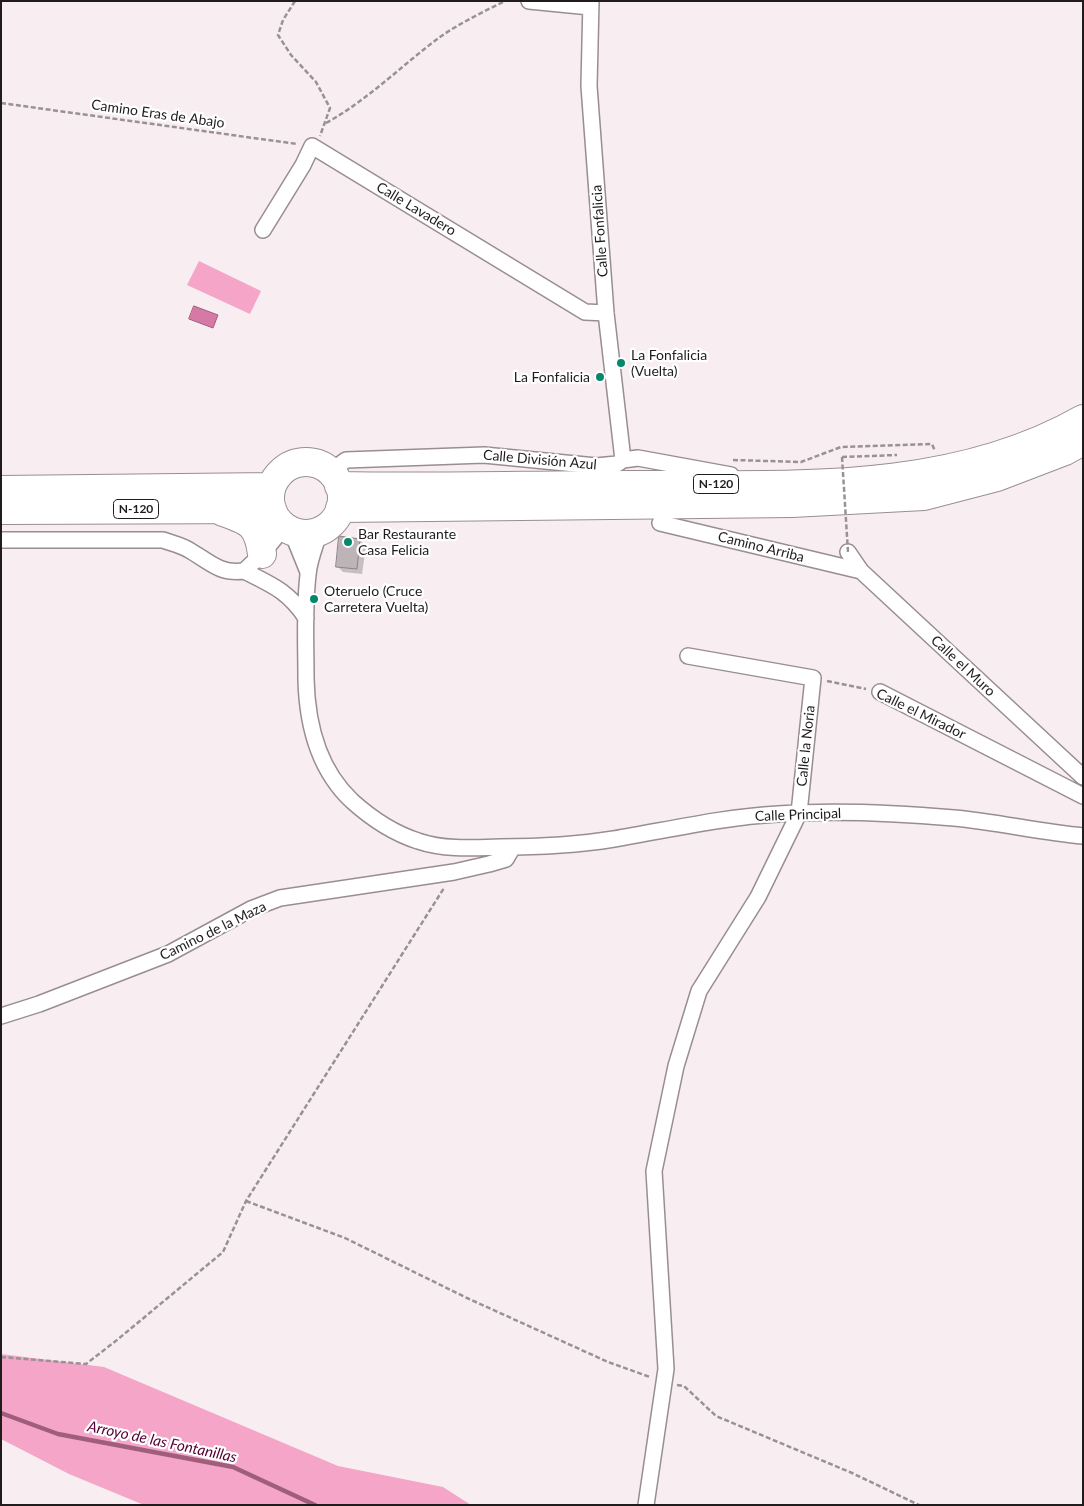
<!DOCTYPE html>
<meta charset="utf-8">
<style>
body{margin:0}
#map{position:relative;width:1084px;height:1506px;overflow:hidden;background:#f8eef2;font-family:Lato,sans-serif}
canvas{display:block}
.frame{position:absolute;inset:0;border:2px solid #201c1e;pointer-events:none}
</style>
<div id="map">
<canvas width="1084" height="1506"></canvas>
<div class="frame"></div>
</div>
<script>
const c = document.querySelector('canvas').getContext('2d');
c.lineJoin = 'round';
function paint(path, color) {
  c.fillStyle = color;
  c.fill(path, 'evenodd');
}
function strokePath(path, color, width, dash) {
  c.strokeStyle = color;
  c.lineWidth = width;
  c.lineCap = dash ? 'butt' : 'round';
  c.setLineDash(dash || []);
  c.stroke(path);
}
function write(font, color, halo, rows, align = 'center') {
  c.font = font + ' Lato,sans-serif';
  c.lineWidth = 4.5;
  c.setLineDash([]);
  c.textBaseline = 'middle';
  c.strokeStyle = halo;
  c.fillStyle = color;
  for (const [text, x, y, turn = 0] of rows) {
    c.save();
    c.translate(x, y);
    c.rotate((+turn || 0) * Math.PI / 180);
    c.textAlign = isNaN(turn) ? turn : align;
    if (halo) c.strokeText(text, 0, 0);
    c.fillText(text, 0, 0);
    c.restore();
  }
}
const green = new Path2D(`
 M199 261 261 291 250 314 187 285Z
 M1 1354 104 1367 338 1466 443 1487 471 1505H144L69 1474 1 1439Z`);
const water = new Path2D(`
 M194 306 218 315 213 328 189 319Z`);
const shadow = new Path2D(`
 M360 540 366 546 362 574 343 572 337 566Z`);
const stream = new Path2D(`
 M1 1413 58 1434 233 1467 315 1505`);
const building = new Path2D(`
 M339 536 360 539 357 569 336 567Z`);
const path = new Path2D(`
 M295 1 283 20 278 35 291 55 316 82 330 108 320 136
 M1 103 297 144
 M326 123C368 100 402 65 440 37 460 23 483 12 505 1
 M842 457 897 455
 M733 460 801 462 841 447 932 444 935 451
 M827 681 866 689
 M246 1201 345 1238 467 1298 608 1362 650 1377
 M1 1357 86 1364 117 1340 223 1252 246 1201 444 888
 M677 1385 684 1386 716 1416 852 1473 919 1505`);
const street = new Path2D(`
 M529 1 590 7
 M591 1 589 86 606 313 623 460
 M263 230 303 165 312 146 585 312 606 313
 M330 472 346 460 484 455 596 466 617 464 623 460 638 458 731 475
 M660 523 861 571
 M291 530 308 572
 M320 530C316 545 309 560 308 575 304 609 306 644 306 679 307 724 318 769 352 801 372 819 393 833 418 841 444 850 473 848 500 847 538 847 577 845 614 839 668 830 723 817 778 814 835 810 897 813 954 818 997 822 1040 832 1083 836
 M1 540H163C171 543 181 545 189 550 210 562 219 574 244 571L262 554 284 527
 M848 552 861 571 1083 777
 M244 571C272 585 288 591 306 618
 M880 692 1083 796
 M1 1016 39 1004 168 954 251 909 280 898 454 872 489 864 506 859 513 847
 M646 1505 666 1369 654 1171 676 1066 699 991 758 897 799 813 813 678 688 656`);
const highway = new Path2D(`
 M270 498a36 36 0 1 1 72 0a36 36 0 1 1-72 0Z
 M339 486C436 488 534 485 631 485 783 484 946 497 1083 419
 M1 490 271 487
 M340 508 792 503 924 496 997 477 1065 451 1083 441
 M1 510 272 509
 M223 512C249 521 258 524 262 554`);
const pathBridge = new Path2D(`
 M842 457 848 552`);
const markers = [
 [621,363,5,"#04886c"],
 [600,377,5,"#04886c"],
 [348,542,5,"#04886c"],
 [314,599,5,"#04886c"]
];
const shields = [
 [716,484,45],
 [136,509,45]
];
const shieldNames = [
 ["N-120",716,484],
 ["N-120",136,509]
];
const streetNames = [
 ["Camino Eras de Abajo",158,114,8],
 ["Calle Lavadero",416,209,31],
 ["Calle Fonfalicia",600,231,-94],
 ["Calle División Azul",540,460,5],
 ["Camino Arriba",761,547,14],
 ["Calle el Muro",963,666,43],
 ["Calle el Mirador",921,714,26],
 ["Calle la Noria",806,746,-84],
 ["Calle Principal",798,815,-2],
 ["Camino de la Maza",213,931,-26]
];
const poiNames = [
 ["La Fonfalicia",631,355],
 ["(Vuelta)",631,371],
 ["La Fonfalicia",590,377,"right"],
 ["Bar Restaurante",358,534],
 ["Casa Felicia",358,550],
 ["Oteruelo (Cruce",324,591],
 ["Carretera Vuelta)",324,607]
];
const waterNames = [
 ["Arroyo de las Fontanillas",162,1442,12]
];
paint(green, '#f4a5c8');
paint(water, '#d67aa5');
strokePath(water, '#9f5e7c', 1);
paint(shadow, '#0003');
strokePath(stream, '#9f5e7c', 4.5);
paint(building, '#beb4b8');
strokePath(building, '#8b8286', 1);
strokePath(street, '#988e92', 18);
strokePath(highway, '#988e92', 30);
strokePath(path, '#999295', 2.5, [5, 2.5]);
strokePath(street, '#fff', 15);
strokePath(highway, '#fff', 28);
strokePath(pathBridge, '#999295', 2.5, [5, 2.5]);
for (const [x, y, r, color] of markers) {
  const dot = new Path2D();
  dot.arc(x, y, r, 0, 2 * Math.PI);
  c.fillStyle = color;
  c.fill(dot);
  strokePath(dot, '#fff', 2);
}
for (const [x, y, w] of shields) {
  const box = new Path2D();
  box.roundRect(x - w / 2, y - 9.5, w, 19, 4);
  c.fillStyle = '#fff';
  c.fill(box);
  strokePath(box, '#201c1e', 1);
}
write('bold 12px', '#201c1e', null, shieldNames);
write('14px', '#201c1e', '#fff', streetNames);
write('14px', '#201c1e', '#fff', poiNames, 'left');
write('italic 15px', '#540033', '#fff', waterNames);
</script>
